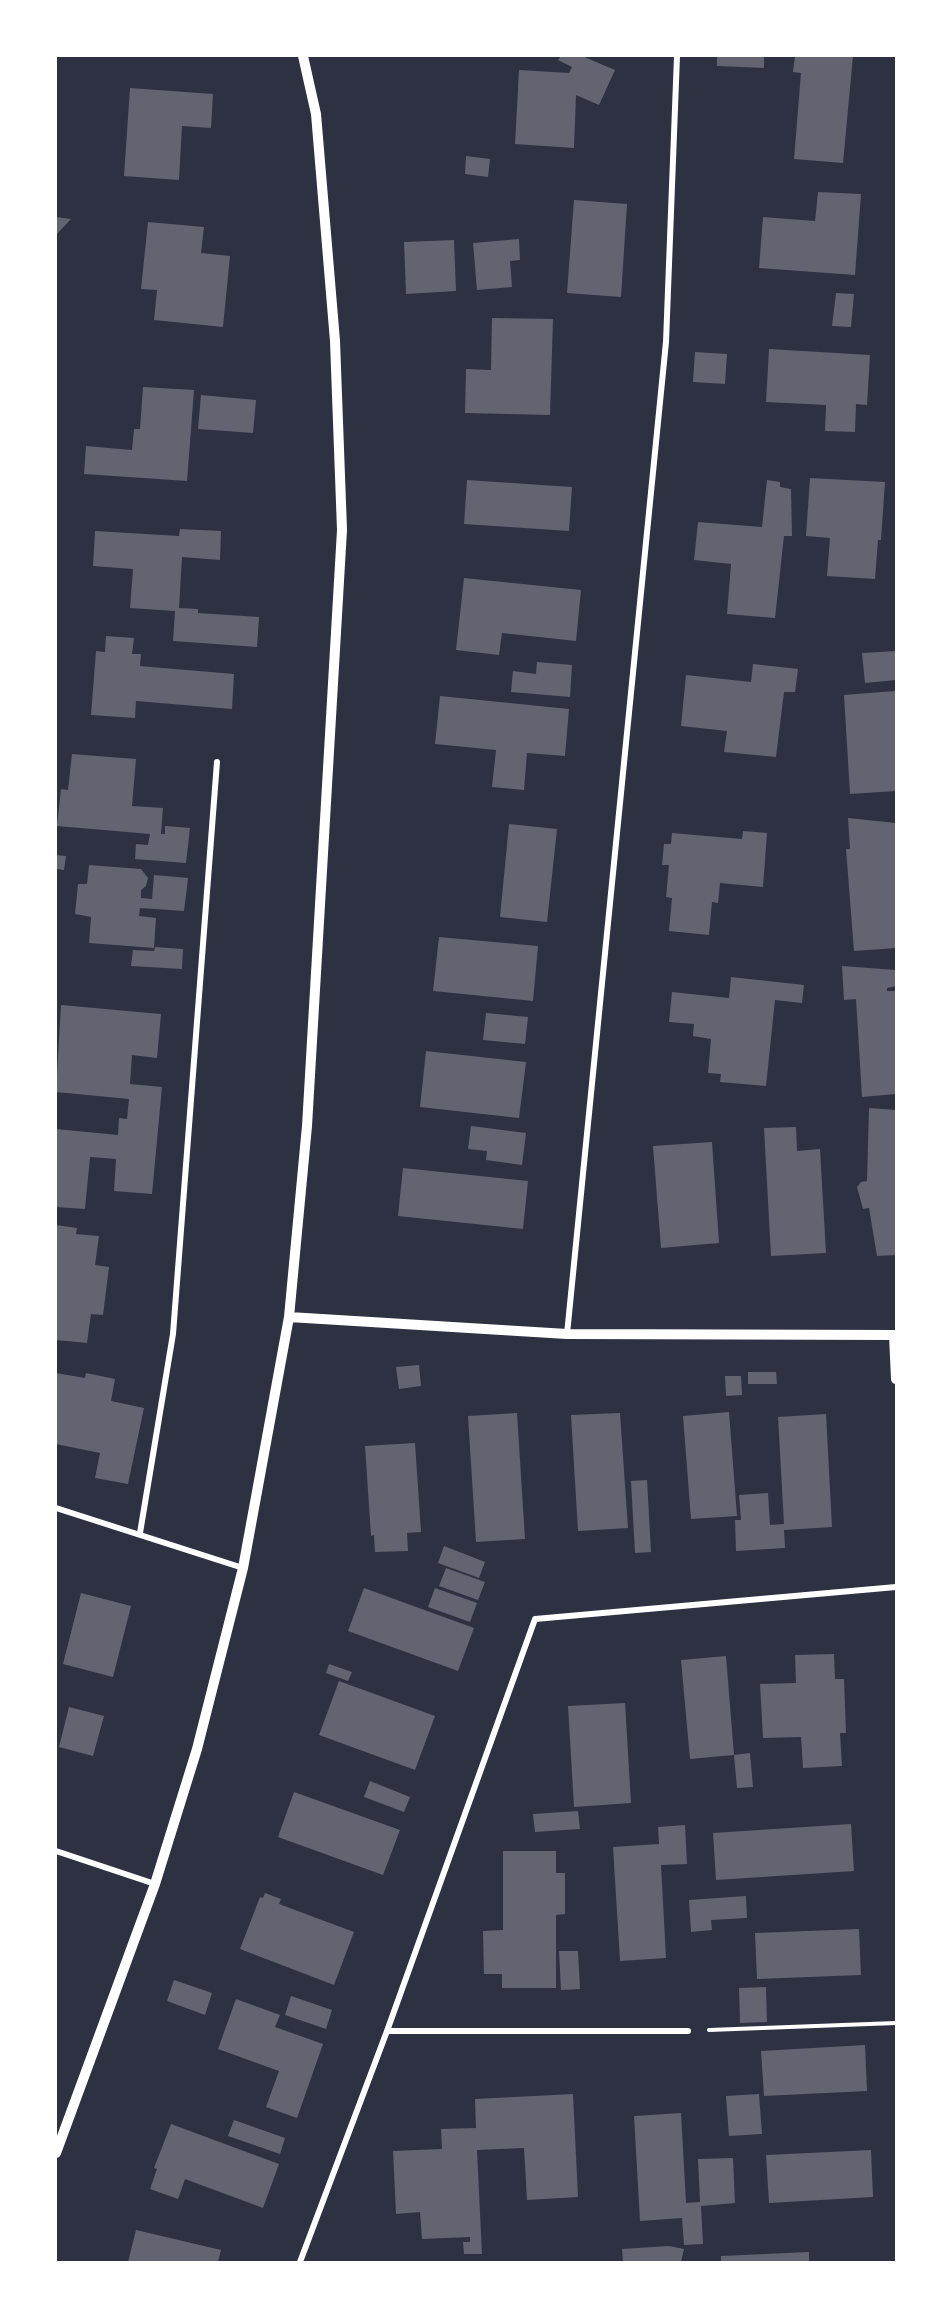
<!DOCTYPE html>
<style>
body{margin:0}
#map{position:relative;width:952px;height:2318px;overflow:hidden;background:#2d3142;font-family:Ubuntu,sans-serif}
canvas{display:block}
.frame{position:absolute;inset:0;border:57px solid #fff;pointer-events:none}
</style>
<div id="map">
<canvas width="952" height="2318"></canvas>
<div class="frame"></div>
</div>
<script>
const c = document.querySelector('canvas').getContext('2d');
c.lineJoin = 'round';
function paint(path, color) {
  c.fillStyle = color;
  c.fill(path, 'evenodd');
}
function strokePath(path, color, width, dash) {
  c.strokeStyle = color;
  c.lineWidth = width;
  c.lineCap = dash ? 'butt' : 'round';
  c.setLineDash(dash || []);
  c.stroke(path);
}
const building = new Path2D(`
 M561 56H582L615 70 599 105 576 95 574 148 515 144 519 70 569 73 572 67 558 60Z
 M717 56H764V68L717 66Z
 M795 56H853L843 163 794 159 801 73 793 72Z
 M130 88 213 94 211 128 182 126 179 180 124 176Z
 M466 156 490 159 488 177 465 174Z
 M818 192 861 194 855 275 759 268 763 217 815 221Z
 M574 200 627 204 621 297 567 293Z
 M56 217 71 219 56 235Z
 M148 222 204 227 201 253 230 256 223 327 154 320 157 290 141 289Z
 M519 239 520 260 510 261 512 287 477 290 473 243Z
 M454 240 456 291 406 294 404 242Z
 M836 293 854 294 851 327 832 326Z
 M492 318 553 319 550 415 465 413 466 369 491 370Z
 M769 349 870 355 867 405 856 404 855 432 825 431 826 405 766 402Z
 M695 352 727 354 725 384 693 382Z
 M143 387 194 390 187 481 84 474 86 446 132 450 134 429H140Z
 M201 395 256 400 253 433 198 429Z
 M810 478 885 482 881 540H878L875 579 827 576 830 538 806 536Z
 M467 480 572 487 569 531 464 524Z
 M767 480 780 482V487L791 489 792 536H784L775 618 727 614 731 564 694 560 698 522 762 527Z
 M180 529 221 531 220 560 182 557 179 608 198 609V613L259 617 257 647 173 641 175 611 130 608 133 569 93 566 95 531 179 536Z
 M464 578 581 590 576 641 502 633 499 655 456 650Z
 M106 636 134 638 132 654H141L140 666 234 674 232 709 136 701 135 718 91 715 96 651 105 652Z
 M896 651V680L865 683 862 653Z
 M537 662 572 665 570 697 511 692 513 671 536 674Z
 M753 664 798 669 795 692H784L776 757 724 752 727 731 681 726 686 675 751 682Z
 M895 691 896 791 850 794 844 695Z
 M440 696 569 709 565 756 527 753 524 790 492 787 496 750 435 744Z
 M72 754 136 759 132 806 163 808 161 834H165V826L190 828 186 863 135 859 136 844 148 845 150 834 57 826 61 789 68 790Z
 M848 818 896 823V948L854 951 846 849H850Z
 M509 824 557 829 547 922 500 917Z
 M743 831 767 833 763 887 720 883 718 903 712 902 709 935 669 931 672 898 666 897 669 865H662L664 844H671L672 833 742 839Z
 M56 855 66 856 64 870 56 869Z
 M89 865 141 869 148 878 146 886 141 890V898L152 899 154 875 188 878 184 911 140 908 139 916 156 918 154 948 89 943 91 917 75 914 78 884H87Z
 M439 937 538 946 533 1001 433 991Z
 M155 947 183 949 182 969 131 966 133 950 154 951Z
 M842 966 896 970V986L887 988V991H896V1094L862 1097 856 999 844 1000Z
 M731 977 804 985 802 1003 775 1000 766 1086 720 1082 721 1074 708 1073 711 1039 693 1036 694 1024 669 1022 672 992 729 998Z
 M61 1005 161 1014 157 1058 132 1055 130 1084 162 1087 152 1194 114 1191 116 1159 90 1157 85 1209 56 1207V1129L118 1135 119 1118 127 1119 129 1099 56 1092Z
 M486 1013 528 1017 525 1044 483 1040Z
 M426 1051 526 1062 519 1118 420 1107Z
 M869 1108 896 1110V1255L877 1256 869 1208 863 1209 857 1187 861 1182 867 1181Z
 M471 1126 526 1133 522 1165 486 1160 487 1151 468 1149Z
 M796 1127 797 1151 820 1149 826 1253 771 1256 764 1128Z
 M712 1142 719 1243 661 1248 653 1146Z
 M403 1168 528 1181 523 1229 398 1216Z
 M56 1225 77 1228 76 1234 99 1236 95 1265 109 1267 103 1315 91 1314 87 1343 56 1340Z
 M419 1365 421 1386 399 1389 396 1367Z
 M748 1372H776L777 1384H748Z
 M56 1373 85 1378 86 1373 115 1379 111 1401 144 1408 128 1484 95 1478 100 1453 56 1444Z
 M725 1376H741L742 1395 726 1396Z
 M729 1412 737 1516 691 1519 683 1416Z
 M517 1413 525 1539 476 1542 468 1416Z
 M620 1413 628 1528 578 1531 571 1415Z
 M826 1414 832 1527 784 1530 785 1548 736 1551 735 1520H741L739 1495 768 1493 770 1525 784 1524 778 1417Z
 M415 1443 421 1532 407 1533 408 1551 375 1552 374 1535 371 1536 365 1446Z
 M647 1480 651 1552 635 1553 631 1481Z
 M444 1546 485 1562 479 1578 438 1563Z
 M446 1568 485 1582 478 1600 439 1586Z
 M364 1588 474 1628 458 1671 348 1631Z
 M435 1588 477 1603 470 1622 428 1607Z
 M81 1593 131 1606 113 1677 63 1664Z
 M834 1654 835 1679H844L846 1733H840L842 1766 803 1768 801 1737 763 1738 760 1684 796 1683 795 1655Z
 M726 1656 734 1755 750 1753 753 1787 737 1788 734 1755 690 1759 681 1660Z
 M329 1664 352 1672 348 1681 326 1673Z
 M339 1681 435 1716 415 1770 319 1735Z
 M625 1703 631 1803 574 1807 568 1706Z
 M69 1707 104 1716 93 1756 59 1747Z
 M370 1781 410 1797 404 1812 364 1797Z
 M294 1792 400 1830 383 1875 278 1837Z
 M578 1811 580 1829 535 1832 533 1814Z
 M851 1824 854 1871 716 1880 713 1833Z
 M685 1825 687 1864 661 1865 666 1958 620 1961 613 1847 659 1844 658 1827Z
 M503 1851H556V1873H565V1914L556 1915V1988H502V1974H484L483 1931 503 1930Z
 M265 1893 281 1899 279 1904 354 1932 334 1985 240 1949 260 1897 263 1898Z
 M746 1896 747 1918 711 1920 712 1930 691 1932 689 1900Z
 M859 1929 861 1975 757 1979 755 1933Z
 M559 1951H578L580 1989 561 1990Z
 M174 1980 212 1993 205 2015 167 2001Z
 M766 1987 767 2022 740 2023 739 1988Z
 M291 1996 332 2010 326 2029 285 2015Z
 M236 1999 280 2015 275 2027 323 2044 297 2118 266 2107 279 2071 218 2049Z
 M865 2045 867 2091 764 2096 761 2051Z
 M573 2094 578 2197 527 2200 524 2148 477 2150 482 2254H464L463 2242H470V2237L422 2239 420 2212 396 2214 393 2151 442 2149 441 2129 476 2128 475 2099Z
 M759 2094 762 2134 729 2136 726 2096Z
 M681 2113 686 2203 700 2202 698 2159 733 2158 735 2203 701 2206 703 2244 684 2245 682 2218 640 2221 634 2116Z
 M234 2120 285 2138 280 2154 228 2136Z
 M171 2124 279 2164 263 2208 185 2179 178 2199 150 2189 157 2169 154 2168Z
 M871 2150 873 2197 769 2203 766 2155Z
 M136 2230 221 2250 218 2262H128Z
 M669 2246 684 2249 681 2262H623L622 2249Z
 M809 2252V2262H721V2256Z`);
const path = new Path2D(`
 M709 2030 896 2023`);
const minor = new Path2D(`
 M567 1334 666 342 677 56
 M56 1508 243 1568
 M140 1533 173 1334 217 762
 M56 1851 155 1884
 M387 2031H688
 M300 2262 387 2031 535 1619 896 1587`);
const tertiary = new Path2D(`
 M289 1317 567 1334 896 1335
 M894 1335 896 1379
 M56 2153 155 1884 197 1749 243 1568 289 1317 307 1126 342 530 335 341 316 114 303 56`);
paint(building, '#626471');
strokePath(path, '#fff', 4);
strokePath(minor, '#fff', 6);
strokePath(tertiary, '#fff', 10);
</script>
